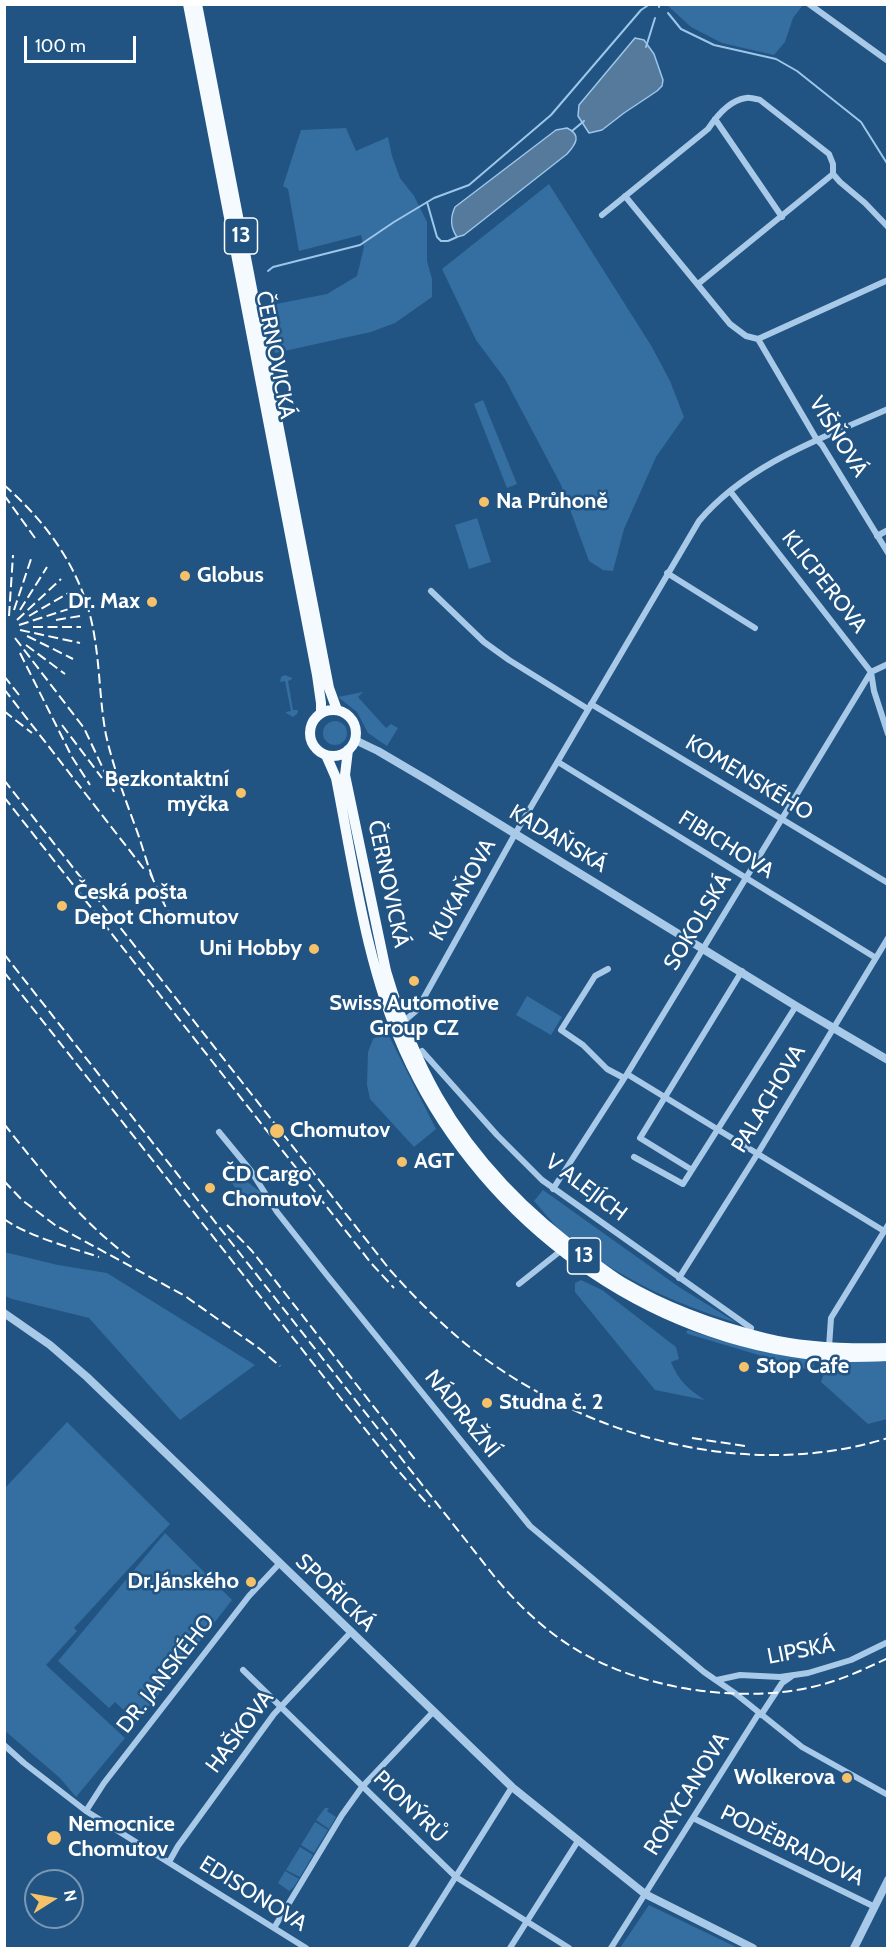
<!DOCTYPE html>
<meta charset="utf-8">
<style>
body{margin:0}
#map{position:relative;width:892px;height:1953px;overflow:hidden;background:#215482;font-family:Cabin,sans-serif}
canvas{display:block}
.frame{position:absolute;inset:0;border:6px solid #fff;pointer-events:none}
.north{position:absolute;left:24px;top:1869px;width:60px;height:60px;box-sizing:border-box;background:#215482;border:2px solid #7a98b4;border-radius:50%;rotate:79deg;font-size:16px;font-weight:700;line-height:24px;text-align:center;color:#fff}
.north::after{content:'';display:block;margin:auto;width:21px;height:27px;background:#f5c169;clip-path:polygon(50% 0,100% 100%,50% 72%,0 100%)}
.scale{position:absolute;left:24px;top:36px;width:112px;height:27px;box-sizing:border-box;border:3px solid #fff;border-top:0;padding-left:8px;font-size:18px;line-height:21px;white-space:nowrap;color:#fff;-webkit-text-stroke:4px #215482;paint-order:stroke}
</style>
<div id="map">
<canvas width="892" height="1953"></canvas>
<div class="frame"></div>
<div class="north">N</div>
<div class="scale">100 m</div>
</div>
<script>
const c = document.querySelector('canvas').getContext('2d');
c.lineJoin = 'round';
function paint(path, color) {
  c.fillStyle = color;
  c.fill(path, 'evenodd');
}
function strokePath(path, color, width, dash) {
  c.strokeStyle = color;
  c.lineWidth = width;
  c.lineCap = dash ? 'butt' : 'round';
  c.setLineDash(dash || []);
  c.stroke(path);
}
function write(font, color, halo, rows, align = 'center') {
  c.font = font + ' Cabin,sans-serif';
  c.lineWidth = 5;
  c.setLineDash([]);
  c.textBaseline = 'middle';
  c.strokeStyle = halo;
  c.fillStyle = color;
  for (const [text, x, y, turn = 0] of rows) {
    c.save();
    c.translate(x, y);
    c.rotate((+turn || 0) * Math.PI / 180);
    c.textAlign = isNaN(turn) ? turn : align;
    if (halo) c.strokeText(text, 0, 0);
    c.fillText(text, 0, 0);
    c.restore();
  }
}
const green = new Path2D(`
 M667 5H803L793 18 785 42 774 55 722 43 691 27Z
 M346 128 356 151 388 137 392 156 400 178 414 196 427 222V261L432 279V297L395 323 371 332 275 353 266 306 327 294 357 276 364 247 361 235 299 251 288 189 283 186 301 130Z
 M549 184 652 347 670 381 684 417 656 457 624 529 613 571 603 570 589 561 561 485 505 379 476 340 442 269Z
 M483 400 517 484 507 488 474 404Z
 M477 518 491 562 469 569 455 525Z
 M285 675 292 678V679L288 681 293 710H298L297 714 293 717 286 713V712L291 711 285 681 280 682 281 677Z
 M363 692 358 697 386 728 391 724 398 728 387 746 368 733 357 712 338 697Z
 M323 733a12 12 0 1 1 24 0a12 12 0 1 1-24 0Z
 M527 996 562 1017 551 1035 516 1015Z
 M380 1035 389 1036 436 1129 414 1147 370 1099 367 1085 368 1052 373 1039Z
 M235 1177 242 1178 262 1193 264 1196 263 1201 258 1204C248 1198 238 1193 232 1183Z
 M543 1190 679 1287 737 1323C673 1303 613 1276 562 1232 552 1223 543 1211 534 1201Z
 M4 1252 58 1265 107 1273 255 1365 180 1420 89 1318 12 1299 5 1296Z
 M581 1280 602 1290 676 1347 679 1359 671 1362C679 1381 688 1389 705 1400L655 1390 575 1292V1283Z
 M688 1330C728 1343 768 1355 809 1359L813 1361 814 1367 809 1370 688 1334 686 1332Z
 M828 1361H887V1419L868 1424 821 1382Z
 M67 1422 170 1524 74 1628 77 1631 46 1665 125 1738 76 1797 60 1778 4 1730 5 1488Z
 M165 1533 232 1600 133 1727 127 1722 131 1717 115 1702 109 1708 58 1661Z
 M325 1808H329L327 1811 336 1817 329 1829 316 1820Z
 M315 1822 328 1830 314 1853 301 1845Z
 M300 1847 313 1855 300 1877 286 1870Z
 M285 1871 299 1879 293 1888 289 1891 278 1883Z
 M649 1905 738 1948H620Z`);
const water = new Path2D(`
 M635 38 644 40 654 54 663 80 662 86 657 91 624 113 602 130 589 133 578 116 579 105Z
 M567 128C582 135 576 144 567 154L464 235 457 237C450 227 450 218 455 207L556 130Z`);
const stream = new Path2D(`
 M659 7V4
 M668 13 681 29 714 45 776 59 797 71 861 122 888 165
 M646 47 655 18
 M572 131 584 121
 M427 202 437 237 441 241H448L457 237
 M268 271 273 267 360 245 394 222 434 198 469 185 551 115 641 10 650 4`);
const minor = new Path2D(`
 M809 4 888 61
 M715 119 782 217
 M833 174 840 182 865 203 888 227
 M625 196 730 324 746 336 758 339
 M602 215 708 129C716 117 730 100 746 98 750 97 756 99 760 100L829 154 833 164V174L698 284
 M758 339 817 440 822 445 888 553
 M758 339 888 280
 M730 491 871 672 874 691 888 734
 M877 536 888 530
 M667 573 755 628
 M431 591 484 642 509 660 588 709
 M871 672 888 664
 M591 704 888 883
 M558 762 876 958
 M608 969 595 976 561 1030 583 1045 607 1069 624 1078
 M403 1022 417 1010 515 834 699 521C747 464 822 438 888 409
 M422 1051 497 1135 542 1180 751 1328
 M627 1074 884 1231
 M219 1132 251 1171 277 1212 326 1274 530 1526 704 1672 736 1694 802 1747 888 1795
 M634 1157 683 1184 796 1006
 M692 1170 640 1138 742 971
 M553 1189 627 1074 871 672
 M679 1278 758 1153 888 938
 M519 1284 563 1249
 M829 1347 831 1318 888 1225
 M243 1670 456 1877 569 1948
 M717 1680 740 1675 780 1677 808 1673 851 1660 888 1642
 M761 1715 782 1683 792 1676
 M4 1745 24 1763 86 1811 306 1948
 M86 1811 104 1783 249 1596 279 1564
 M693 1818 875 1907
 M169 1862 178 1846 274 1714 351 1632
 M274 1928 342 1815 362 1787 433 1712
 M411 1948 512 1787
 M510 1948 578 1841
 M611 1948 759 1713`);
const tertiary = new Path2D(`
 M355 740 378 751 429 781 796 1006 888 1060
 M4 1313 50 1345 87 1377 512 1787 645 1894 753 1948
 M854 1948 888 1880`);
const trunk = new Path2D(`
 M188 4 317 675 321 703V713
 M197 4 329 688 337 710
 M310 733a23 23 0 1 1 46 0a23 23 0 1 1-46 0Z
 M348 750 345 775 386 971C399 1015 415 1057 438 1097 476 1163 530 1217 592 1261 602 1268 612 1276 622 1282 666 1308 716 1326 765 1338 805 1348 847 1349 888 1348
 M326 755 336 778C354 869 366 964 404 1050 475 1210 631 1332 806 1354 832 1358 861 1357 888 1356`);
const rail = new Path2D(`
 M4 485C51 526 86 577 95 640 100 671 100 704 106 735 113 766 123 793 134 823 141 841 146 861 153 879
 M4 495 35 538
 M14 610 31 559
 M20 610 47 567
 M9 616 13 555
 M29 616 70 592
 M17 620 61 579
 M56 620 80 616
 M19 625 78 606
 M33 627H81
 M20 630 80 643
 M27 636 73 659
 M15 638 84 728 115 794
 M26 645 65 674
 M20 653 72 757 90 785
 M4 676 19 695
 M4 689 144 869
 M4 711 32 733
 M62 725 102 778
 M4 780 390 1270C415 1298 442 1325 472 1349 586 1437 747 1482 888 1438
 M4 797 371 1263 394 1288
 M150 873 164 903
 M161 898 172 919
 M4 954 494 1576C517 1604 542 1628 572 1647 640 1690 746 1706 824 1684 846 1678 867 1668 888 1658
 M4 972 395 1467 430 1507
 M4 1124C45 1175 80 1221 133 1260
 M4 1181 22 1200 55 1225 185 1296 260 1349 280 1366
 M4 1219C30 1237 69 1247 99 1257
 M227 1225 252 1251 417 1462
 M692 1438 745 1446`);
const markers = [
 [484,502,6,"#f5c169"],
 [185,576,6,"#f5c169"],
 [152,602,6,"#f5c169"],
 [241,793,6,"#f5c169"],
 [62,906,6,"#f5c169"],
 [314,949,6,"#f5c169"],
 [414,981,6,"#f5c169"],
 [277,1131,8,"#f5c169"],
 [402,1162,6,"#f5c169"],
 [210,1188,6,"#f5c169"],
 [744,1367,6,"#f5c169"],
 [487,1403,6,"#f5c169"],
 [251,1582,6,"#f5c169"],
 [847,1778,6,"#f5c169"],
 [54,1838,8,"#f5c169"]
];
const shields = [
 [241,236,33],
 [584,1256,33]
];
const shieldNames = [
 ["13",241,236],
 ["13",584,1256]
];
const streetNames = [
 ["ČERNOVICKÁ",275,355,79],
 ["VIŠŇOVÁ",838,437,58],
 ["KLICPEROVA",824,582,52],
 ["KOMENSKÉHO",749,778,31],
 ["KADAŇSKÁ",558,839,31],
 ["FIBICHOVA",726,845,32],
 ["ČERNOVICKÁ",388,884,78],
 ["KUKAŇOVA",463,890,-61],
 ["SOKOLSKÁ",698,922,-59],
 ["PALACHOVA",769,1099,-59],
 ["V ALEJÍCH",586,1188,37],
 ["NÁDRAŽNÍ",462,1414,51],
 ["SPOŘICKÁ",335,1593,44],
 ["LIPSKÁ",801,1651,-11],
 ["DR. JANSKÉHO",166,1674,-52],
 ["HAŠKOVA",240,1732,-53],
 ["ROKYCANOVA",687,1794,-58],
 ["PIONÝRŮ",410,1807,44],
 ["PODĚBRADOVA",792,1846,26],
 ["EDISONOVA",253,1894,32]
];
const poiNames = [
 ["Na Průhoně",496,502],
 ["Globus",197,576],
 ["Dr. Max",140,602,"right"],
 ["Bezkontaktní",229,780,"right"],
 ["myčka",229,805,"right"],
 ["Česká pošta",74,893],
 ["Depot Chomutov",74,918],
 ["Uni Hobby",302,949,"right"],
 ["Swiss Automotive",414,1004,"center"],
 ["Group CZ",414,1029,"center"],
 ["Chomutov",290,1131],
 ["AGT",414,1162],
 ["ČD Cargo",222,1175],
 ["Chomutov",222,1200],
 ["Stop Cafe",756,1367],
 ["Studna č. 2",499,1403],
 ["Dr.Jánského",239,1582,"right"],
 ["Wolkerova",835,1778,"right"],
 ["Nemocnice",68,1825],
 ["Chomutov",68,1850]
];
paint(green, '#356ea0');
paint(water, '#557a9b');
strokePath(water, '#9cc6ea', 1.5);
strokePath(stream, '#9cc6ea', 2);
strokePath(minor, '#a8cae8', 6);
strokePath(tertiary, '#a8cae8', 8);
strokePath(trunk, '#f4fafe', 10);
strokePath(rail, '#fff', 2, [10, 4.5]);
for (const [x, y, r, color] of markers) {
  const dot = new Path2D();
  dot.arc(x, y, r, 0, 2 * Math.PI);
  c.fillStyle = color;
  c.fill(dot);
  strokePath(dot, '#215482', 2);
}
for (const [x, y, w] of shields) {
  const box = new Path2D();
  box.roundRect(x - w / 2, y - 18, w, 36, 4.5);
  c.fillStyle = '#215482';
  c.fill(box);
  strokePath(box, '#fff', 1.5);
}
write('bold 21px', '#fff', null, shieldNames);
write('22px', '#fff', '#215482', streetNames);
write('bold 22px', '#fff', '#215482', poiNames, 'left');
</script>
